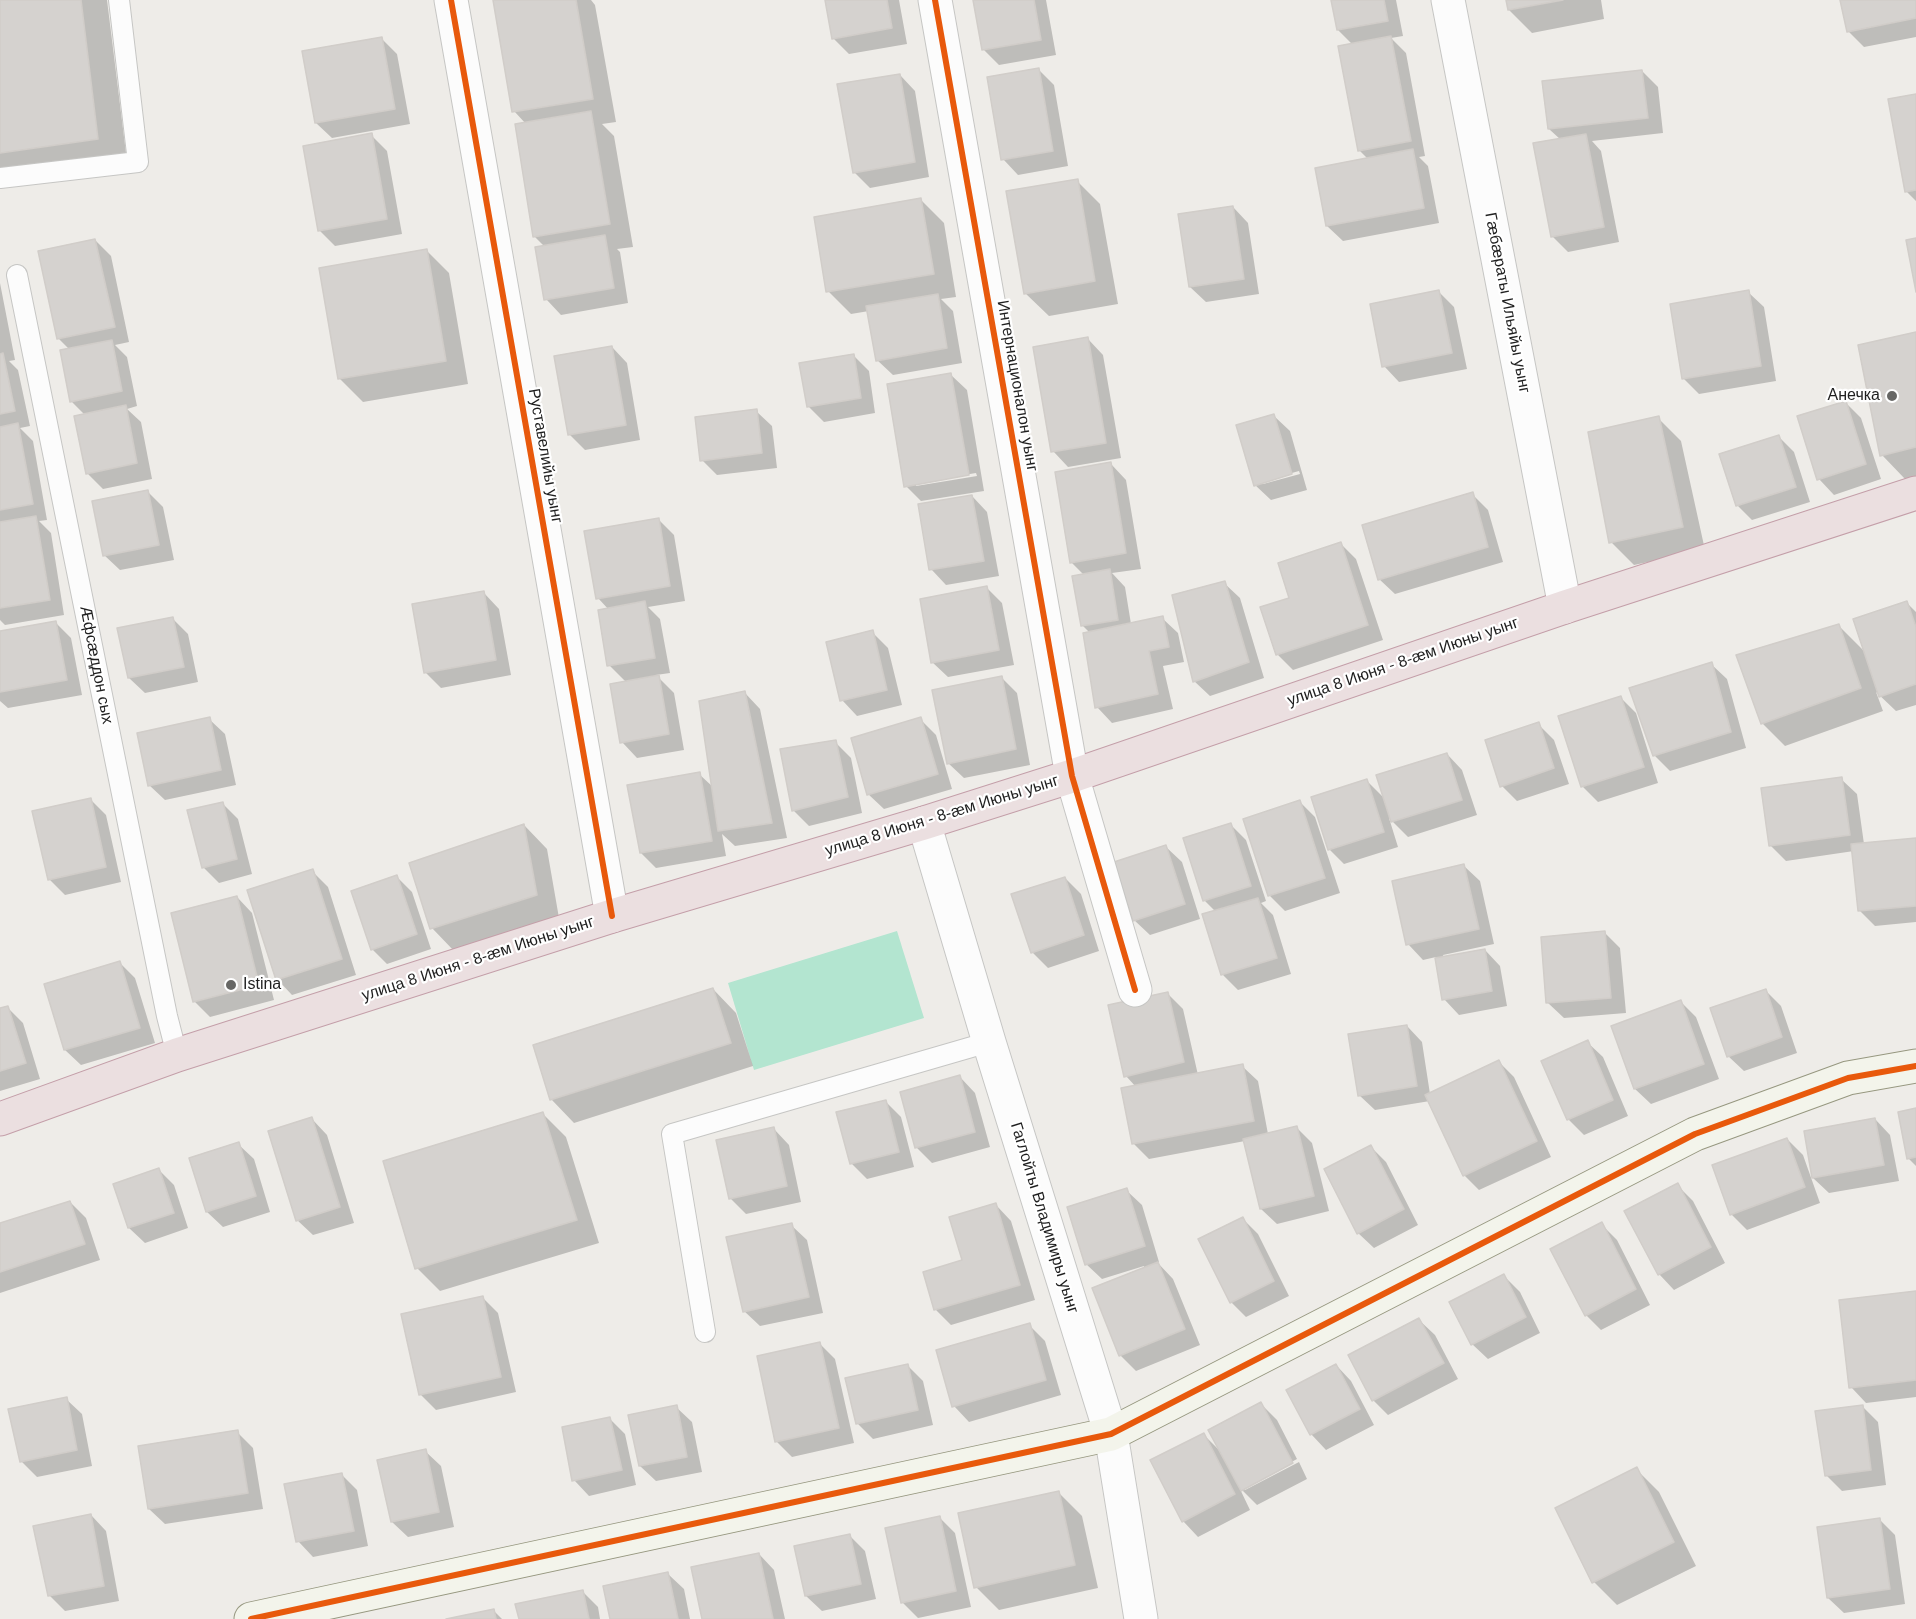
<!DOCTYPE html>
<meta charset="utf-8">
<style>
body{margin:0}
canvas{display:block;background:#eeece8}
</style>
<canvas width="1916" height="1619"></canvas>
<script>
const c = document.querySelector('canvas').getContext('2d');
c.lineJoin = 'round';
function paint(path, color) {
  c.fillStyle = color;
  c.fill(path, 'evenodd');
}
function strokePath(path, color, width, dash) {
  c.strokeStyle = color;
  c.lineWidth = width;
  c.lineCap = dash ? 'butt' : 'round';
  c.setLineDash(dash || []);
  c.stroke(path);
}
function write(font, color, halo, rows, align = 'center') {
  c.font = font + ' Helvetica,sans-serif';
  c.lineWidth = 4.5;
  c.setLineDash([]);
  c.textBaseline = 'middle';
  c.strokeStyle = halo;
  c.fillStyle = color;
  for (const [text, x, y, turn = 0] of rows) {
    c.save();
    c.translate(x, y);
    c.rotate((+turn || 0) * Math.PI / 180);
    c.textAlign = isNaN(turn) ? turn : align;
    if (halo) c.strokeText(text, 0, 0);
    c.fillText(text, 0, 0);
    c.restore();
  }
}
const pitch = new Path2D(`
 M897 931 924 1018 754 1070 728 983Z`);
const shadow = new Path2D(`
 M0 0H107L128 169 0 187Z
 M495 0H591L595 5 616 122 602 124 614 136 633 247 617 249 620 252 628 303 561 315 546 299 545 247 535 237 526 124 514 111Z
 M827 0H899L907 44 849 54 834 39Z
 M975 0H1046L1056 55 999 65 984 50Z
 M1332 0H1396L1403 36 1391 38 1406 53 1425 156 1419 157 1428 166 1439 223 1343 241 1327 226 1368 159 1359 150 1353 45 1338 30Z
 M1507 0H1601L1604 19 1532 33 1509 10Z
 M1842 0H1916V37L1864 47 1848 31Z
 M382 39 397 54 410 124 332 138 316 123Z
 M1038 69 1054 85 1068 166 1018 175 1003 159Z
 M1642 71 1658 87 1663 133 1592 141 1601 151 1619 242 1568 252 1552 236 1561 140 1549 129Z
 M900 75 915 91 929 177 870 188 854 172Z
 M1916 95V201L1906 191Z
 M371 135 387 151 402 234 335 246 319 230Z
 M1077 181 1100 204 1118 304 1049 316 1025 293Z
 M921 200 944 223 956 297 941 299 953 311 962 363 893 375 877 360 869 311 851 314 828 291Z
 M1233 207 1248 223 1259 294 1206 302 1190 287Z
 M95 240 111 256 129 342 115 345 127 357 137 406 127 409 141 422 152 479 103 489 88 474 76 417 85 415 72 402 70 350 59 339Z
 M426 250 449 273 468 384 363 402 340 379Z
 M0 283 15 360 9 361 18 370 30 426 20 428 33 441 47 520 39 521 51 533 64 615 5 625 0 620Z
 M1439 292 1454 307 1467 369 1399 382 1384 366Z
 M1748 292 1764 307 1776 381 1699 394 1683 378Z
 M1916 333V476L1905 479 1882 455Z
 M1088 339 1103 355 1121 458 1068 467 1053 451Z
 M612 347 627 363 640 440 585 450 569 434Z
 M853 355 869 371 875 413 824 422 809 407Z
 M951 375 967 390 984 491 921 501 906 486ZM976 473 977 476 916 486V483Z
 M1845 402 1861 418 1881 479 1834 495 1819 479Z
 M756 411 772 426 777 468 717 475 702 460Z
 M1274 416 1290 431 1307 490 1271 500 1255 485ZM1299 471 1300 474 1263 484V481Z
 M1658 418 1681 441 1705 550 1634 565 1611 542Z
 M1778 436 1794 452 1810 502 1752 520 1737 505Z
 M1111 464 1126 480 1141 569 1112 573 1125 587 1131 624 1162 618 1178 633 1184 662 1163 666 1173 709 1112 723 1097 707 1090 633 1082 625 1084 575 1071 562Z
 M147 491 163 507 174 560 120 570 104 555Z
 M1472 494 1488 510 1503 562 1395 594 1379 579Z
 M972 496 987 512 999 576 946 585 931 569Z
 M658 519 674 535 685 601 648 607 660 619 670 673 656 675 674 693 684 750 637 758 622 742 626 682 609 665V610L598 598Z
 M1341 544 1356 559 1383 640 1293 670 1277 654Z
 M1224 583 1240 598 1264 678 1210 696 1194 681Z
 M987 588 1002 603 1014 665 948 677 932 662Z
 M484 593 499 609 511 675 441 688 425 672Z
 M1907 603 1916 612V705L1896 711 1876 692 1883 711 1785 746 1762 723 1838 625 1866 653Z
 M173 619 188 634 198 682 145 693 129 678Z
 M56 623 71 638 82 695 8 708 0 701V633Z
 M872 632 888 648 902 705 857 716 842 700Z
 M1711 664 1727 679 1746 748 1670 771 1654 755Z
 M1002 678 1017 693 1030 765 964 778 948 763Z
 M745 693 760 709 787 838 735 846 722 834 726 856 656 868 641 853 699 774 713 787Z
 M1620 697 1636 713 1658 783 1598 802 1582 786Z
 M209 719 225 734 236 785 165 800 149 785Z
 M920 719 936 735 952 789 884 809 868 794Z
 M1538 724 1554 740 1569 784 1517 801 1502 786Z
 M835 742 851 758 862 813 809 826 793 810Z
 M1447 754 1462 770 1477 815 1408 837 1389 818 1398 847 1344 864 1329 849 1366 780 1385 799Z
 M1841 779 1857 794 1864 844 1916 839V922L1875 926 1859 910 1854 851 1786 861 1770 845Z
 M90 799 106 815 121 882 65 895 49 879Z
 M1300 802 1315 817 1340 893 1285 911 1269 895Z
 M222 803 238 819 252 874 219 883 203 867Z
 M524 825 547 849 559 918 455 952 432 928Z
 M1231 825 1246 840 1266 901 1261 903 1273 915 1291 974 1238 990 1223 975 1204 915 1216 912 1204 900Z
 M1166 847 1182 862 1200 919 1150 935 1134 920Z
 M1464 866 1480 881 1494 944 1443 955 1444 958 1485 950 1500 966 1507 1006 1459 1015 1444 999 1436 957 1423 960 1408 944Z
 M312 871 328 887 356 975 292 995 277 979Z
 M397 877 412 892 431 949 387 964 372 949Z
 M1065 878 1081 894 1099 951 1048 968 1032 952Z
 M237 897 252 913 274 1000 210 1017 194 1001Z
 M1605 933 1620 948 1626 1013 1564 1018 1548 1003Z
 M120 963 135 978 155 1043 81 1065 65 1050 46 985Z
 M713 989 736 1013 753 1066 574 1123 551 1099Z
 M1765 990 1781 1006 1797 1053 1744 1071 1728 1056Z
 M1167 993 1183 1009 1198 1075 1242 1066 1258 1081 1268 1134 1296 1127 1312 1143 1329 1211 1277 1224 1261 1209 1245 1141 1149 1159 1134 1144 1123 1089 1136 1087 1126 1076Z
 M1681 1002 1696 1017 1719 1079 1651 1104 1635 1089 1613 1027Z
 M8 1008 23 1023 40 1079 0 1091V1010Z
 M1407 1026 1422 1042 1430 1094 1499 1062 1514 1077 1551 1157 1479 1190 1464 1175 1430 1101 1375 1110 1359 1095Z
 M1587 1042 1603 1057 1628 1116 1584 1135 1568 1119Z
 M960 1077 975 1093 990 1147 932 1163 916 1147Z
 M885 1101 901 1117 914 1167 867 1179 851 1163Z
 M1916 1110V1166L1908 1158Z
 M543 1114 566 1137 599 1243 440 1291 417 1268Z
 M312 1119 327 1135 354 1223 313 1235 297 1220Z
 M1875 1119 1890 1135 1899 1181 1829 1193 1813 1178Z
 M774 1129 789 1145 801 1202 746 1214 730 1198Z
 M1787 1139 1803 1155 1820 1203 1747 1230 1731 1214Z
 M238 1144 254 1159 270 1212 223 1227 207 1212Z
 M1371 1147 1386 1162 1418 1225 1374 1248 1358 1233Z
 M159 1170 174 1185 188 1228 145 1243 129 1228Z
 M1677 1185 1693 1201 1725 1263 1674 1290 1659 1274Z
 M1126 1190 1142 1205 1159 1262H1157L1173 1279 1200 1345 1136 1371 1120 1355 1144 1266 1102 1279 1086 1264Z
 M70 1202 86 1218 100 1260 0 1293V1225Z
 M996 1205 1011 1221 1035 1300 951 1325 936 1310 925 1273 964 1261Z
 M1243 1219 1258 1234 1289 1296 1246 1317 1231 1302Z
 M1601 1224 1617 1240 1650 1305 1601 1330 1586 1315Z
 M791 1225 807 1240 823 1313 760 1326 744 1311Z
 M1504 1276 1520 1292 1540 1333 1488 1359 1472 1344Z
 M1916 1292V1397L1866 1403 1851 1387Z
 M482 1297 498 1313 516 1392 436 1410 420 1394Z
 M1419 1320 1435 1335 1458 1379 1388 1415 1373 1400Z
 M1029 1325 1045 1341 1061 1395 969 1422 954 1406Z
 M819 1343 835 1359 854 1443 792 1457 776 1441Z
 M907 1365 923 1381 933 1425 873 1439 857 1423Z
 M1336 1365 1351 1381 1374 1425 1326 1450 1311 1434Z
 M66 1399 82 1414 92 1466 37 1477 21 1461Z
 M1261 1404 1277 1420 1297 1459 1245 1487V1490L1299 1462 1307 1479 1257 1505 1239 1487 1250 1510 1198 1537 1183 1521 1203 1434 1220 1451Z
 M676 1407 692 1422 702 1472 656 1481 640 1466Z
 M1863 1407 1878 1422 1886 1485 1842 1491 1826 1475Z
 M610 1419 625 1434 636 1485 589 1496 574 1480Z
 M237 1432 253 1448 263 1509 165 1524 149 1509Z
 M425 1451 441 1466 454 1527 408 1537 392 1522Z
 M1636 1469 1659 1492 1696 1566 1617 1605 1594 1582Z
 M341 1474 357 1490 368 1546 313 1557 298 1541Z
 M1059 1493 1082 1516 1098 1588 999 1610 976 1587Z
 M91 1515 106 1531 119 1601 65 1611 49 1595Z
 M940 1518 955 1533 971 1607 918 1618 902 1602Z
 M1879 1519 1895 1535 1905 1604 1844 1613 1828 1598Z
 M850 1536 865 1551 876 1599 822 1611 806 1596Z
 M759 1554 774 1570 785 1619H704Z
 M668 1574 684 1589 690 1619H611Z
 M582 1591 598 1607 600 1619H520Z
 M494 1611 502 1619H454Z`);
const building = new Path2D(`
 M0 0H81L98 139 0 153Z
 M493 0H576L593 99 512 112Z
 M825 0H887L892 28 832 39Z
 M973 0H1034L1041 40 982 50Z
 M1331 0H1384L1388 21 1337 30Z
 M1506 0H1563L1508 10Z
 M1840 0H1916V18L1847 32Z
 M1391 36 1411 141 1358 151 1338 46Z
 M382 37 395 109 315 123 302 51Z
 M1039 68 1053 151 1001 160 987 77Z
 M1642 70 1648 118 1548 129 1542 81Z
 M900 74 915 162 853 173 837 84Z
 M1916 94V190L1905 192 1888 99Z
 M591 111 610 224 533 237 515 124Z
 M372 133 387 219 318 231 303 146Z
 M1586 134 1604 227 1551 237 1533 143Z
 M1413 149 1424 208 1326 226 1315 168Z
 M1078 179 1095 281 1024 294 1006 191Z
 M921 198 934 274 826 292 814 217Z
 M1233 206 1244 279 1189 287 1178 214Z
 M605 235 614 288 544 300 535 247Z
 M1916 238V292L1906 240Z
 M95 239 115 327 57 339 38 251Z
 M427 249 446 361 338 379 319 268Z
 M1439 290 1452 353 1382 367 1370 304Z
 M1749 290 1761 366 1682 379 1670 304Z
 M938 294 947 348 876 361 866 306Z
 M1916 332V447L1880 456 1858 345Z
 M1088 337 1106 443 1051 452 1033 347Z
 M112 340 122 391 70 402 60 350Z
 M612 346 626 425 568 435 554 356Z
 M3 353 15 411 0 414V354Z
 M854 354 861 398 807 407 799 363Z
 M951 373 969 475 904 487 887 384Z
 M1846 401 1866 464 1817 480 1797 416Z
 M126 405 137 463 86 474 74 416Z
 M757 409 762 453 700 461 695 417Z
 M1274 414 1292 474 1254 486 1236 425Z
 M1659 416 1683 527 1609 543 1588 432Z
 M18 423 33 504 0 510V427Z
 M1779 435 1796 487 1736 506 1719 454Z
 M1111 462 1126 553 1070 563 1055 472Z
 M148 490 159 545 103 556 92 501Z
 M1473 492 1488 547 1378 580 1362 525Z
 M972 495 984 561 929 570 918 504Z
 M36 516 50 600 0 608V522Z
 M659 518 670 586 596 599 584 531Z
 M1341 542 1368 625 1276 655 1260 607 1289 598 1278 563Z
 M1110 569 1118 620 1081 626 1072 576Z
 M1225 581 1249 662 1193 682 1172 595Z
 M987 586 999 650 931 663 920 599Z
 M484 591 496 660 424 673 412 604Z
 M645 601 655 658 607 666 598 610Z
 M1907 601 1916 627V684L1879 697 1853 619Z
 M1163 616 1169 647 1149 651 1158 694 1095 708 1083 633Z
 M173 617 184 667 128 678 117 628Z
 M56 621 67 680 0 692V631Z
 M1839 624 1861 688 1761 724 1736 655Z
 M873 630 887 690 840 701 826 642Z
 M1712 662 1731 732 1653 756 1629 688Z
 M659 675 669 734 620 743 610 684Z
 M1002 676 1016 749 947 764 932 690Z
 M745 691 772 823 718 831 699 701Z
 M1621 696 1644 767 1581 787 1558 716Z
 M210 717 221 770 148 786 137 733Z
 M921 717 938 774 867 795 851 738Z
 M1539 722 1554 768 1500 787 1485 740Z
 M836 740 848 797 792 811 780 749Z
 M1447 753 1462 800 1391 822 1376 775Z
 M700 772 712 841 640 853 627 785Z
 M1842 777 1850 835 1769 846 1761 788Z
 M1367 779 1384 832 1328 850 1311 797Z
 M91 798 106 867 48 880 32 811Z
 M1300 800 1325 878 1268 896 1243 819Z
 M223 802 237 859 202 868 187 810Z
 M1231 823 1251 886 1203 901 1183 838Z
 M524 824 537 895 430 929 409 863Z
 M1916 838V906L1858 911 1851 844Z
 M1166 845 1185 904 1133 921 1114 862Z
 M1464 864 1479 929 1406 945 1392 881Z
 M313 869 342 959 276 980 247 890Z
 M397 875 417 934 371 950 351 891Z
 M1065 877 1084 935 1031 953 1011 894Z
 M237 896 259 985 193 1002 171 913Z
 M1258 898 1277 958 1221 975 1202 914Z
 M1605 931 1611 998 1546 1003 1541 937Z
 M1485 949 1492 991 1442 1000 1435 958Z
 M120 961 140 1028 64 1050 44 984Z
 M713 988 731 1043 550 1100 533 1045Z
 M1766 989 1782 1037 1727 1057 1710 1008Z
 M1168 992 1184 1062 1124 1077 1108 1005Z
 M1681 1000 1704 1064 1634 1089 1611 1026Z
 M8 1006 26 1063 0 1071V1008Z
 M1407 1025 1417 1086 1358 1096 1348 1034Z
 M1588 1040 1613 1100 1567 1120 1541 1061Z
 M1499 1060 1537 1141 1463 1176 1425 1095Z
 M1243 1064 1254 1121 1132 1144 1121 1088Z
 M960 1075 975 1132 915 1148 900 1092Z
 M886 1100 899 1152 850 1164 836 1112Z
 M1916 1108V1157L1907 1159 1898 1112Z
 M543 1112 577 1220 415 1269 383 1161Z
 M312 1117 340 1207 296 1221 268 1131Z
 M1875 1118 1884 1165 1812 1178 1804 1131Z
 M1297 1126 1314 1196 1260 1209 1243 1139Z
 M774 1127 787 1186 729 1199 716 1140Z
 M1787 1138 1805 1187 1730 1215 1712 1165Z
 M239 1142 256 1196 206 1212 189 1158Z
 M1371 1145 1404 1209 1357 1234 1324 1169Z
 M159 1168 174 1213 128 1228 113 1184Z
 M1678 1183 1711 1247 1658 1275 1624 1211Z
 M1127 1188 1145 1246 1085 1265 1067 1207Z
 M70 1201 85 1244 0 1272V1223Z
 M996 1203 1020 1285 934 1310 923 1272 962 1260 949 1217Z
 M1243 1217 1274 1281 1230 1303 1198 1239Z
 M1602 1222 1636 1289 1585 1316 1550 1249Z
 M792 1223 809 1297 743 1312 726 1237Z
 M1158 1262 1185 1329 1119 1356 1092 1288Z
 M1504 1274 1526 1317 1471 1345 1449 1302Z
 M1916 1291V1380L1849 1388 1839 1300Z
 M483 1296 501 1377 419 1395 401 1314Z
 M1419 1318 1444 1363 1372 1401 1348 1355Z
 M1030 1323 1046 1380 952 1407 936 1350Z
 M820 1342 839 1428 775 1442 757 1356Z
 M908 1364 918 1410 856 1424 845 1378Z
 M1336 1364 1360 1409 1310 1435 1286 1390Z
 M67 1397 77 1450 20 1462 8 1409Z
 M1261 1402 1293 1463 1241 1491 1208 1430Z
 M677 1405 687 1457 639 1466 628 1415Z
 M1863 1405 1871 1470 1825 1476 1815 1411Z
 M610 1417 622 1470 572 1481 562 1427Z
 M238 1430 248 1493 148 1509 138 1446Z
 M1204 1433 1235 1494 1182 1522 1150 1460Z
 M426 1449 439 1512 391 1522 377 1460Z
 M1637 1467 1674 1542 1592 1583 1555 1508Z
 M342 1473 354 1531 296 1542 284 1484Z
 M1059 1491 1075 1565 974 1588 958 1513Z
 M91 1514 104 1586 48 1596 33 1526Z
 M940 1516 956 1591 901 1603 885 1528Z
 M1880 1518 1890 1589 1827 1598 1817 1527Z
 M850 1534 861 1584 805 1596 794 1546Z
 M759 1553 773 1619H702L691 1567Z
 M668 1572 678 1619H610L603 1586Z
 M583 1590 589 1619H519L515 1604Z
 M494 1609 496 1619H446Z`);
const lane = new Path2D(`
 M0 178 138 162 119 0
 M17 275 167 1016 177 1055
 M705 1332 672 1134 989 1042`);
const street = new Path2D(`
 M451 0 612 916
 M935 0 1072 776 1135 990
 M1448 0 1565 607
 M924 823 989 1042 1111 1434 1141 1619`);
const secondary = new Path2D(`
 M251 1619 1111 1434 1695 1134 1848 1078 1916 1066`);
const highway = new Path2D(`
 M0 1119 177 1055 612 916 924 823 1072 776 1565 607 1916 493`);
const cycleway = new Path2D(`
 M451 0 612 916
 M935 0 1072 776 1135 990
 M251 1619 1111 1434 1695 1134 1848 1078 1916 1066`);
const markers = [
 [1892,396,6,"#676765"],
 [231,985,6,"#676765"]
];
const streetNames = [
 ["Гæбæраты Ильяйы уынг",1507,303,79],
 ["Интернационалон уынг",1017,386,80],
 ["Руставелийы уынг",545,456,80],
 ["улица 8 Июня - 8-ӕм Июны уынг",1403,662,-19],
 ["Æфсæддон сых",96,665,79],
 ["улица 8 Июня - 8-ӕм Июны уынг",942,816,-17],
 ["улица 8 Июня - 8-ӕм Июны уынг",478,959,-18],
 ["Гаглойты Владимиры уынг",1044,1218,73]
];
const poiNames = [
 ["Анечка",1880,396],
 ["Istina",243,985,"left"]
];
paint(pitch, '#b3e5d0');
paint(shadow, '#0003');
paint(building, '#d5d2cf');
strokePath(building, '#d1cdc9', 1.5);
strokePath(lane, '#c6c6c4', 22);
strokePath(street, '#c6c6c4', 35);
strokePath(secondary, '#979880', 35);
strokePath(highway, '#c49fa9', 35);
strokePath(lane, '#fcfcfc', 20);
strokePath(street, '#fcfcfc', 33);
strokePath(secondary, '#f3f4eb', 33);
strokePath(highway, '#ebdfe0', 33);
strokePath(cycleway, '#e8590c', 6);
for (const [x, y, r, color] of markers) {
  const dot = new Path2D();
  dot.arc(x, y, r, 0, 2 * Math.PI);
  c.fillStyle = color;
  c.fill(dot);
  strokePath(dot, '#fff', 2);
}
write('16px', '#1f1f1f', '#fff', streetNames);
write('16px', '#1f1f1f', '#fff', poiNames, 'right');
</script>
